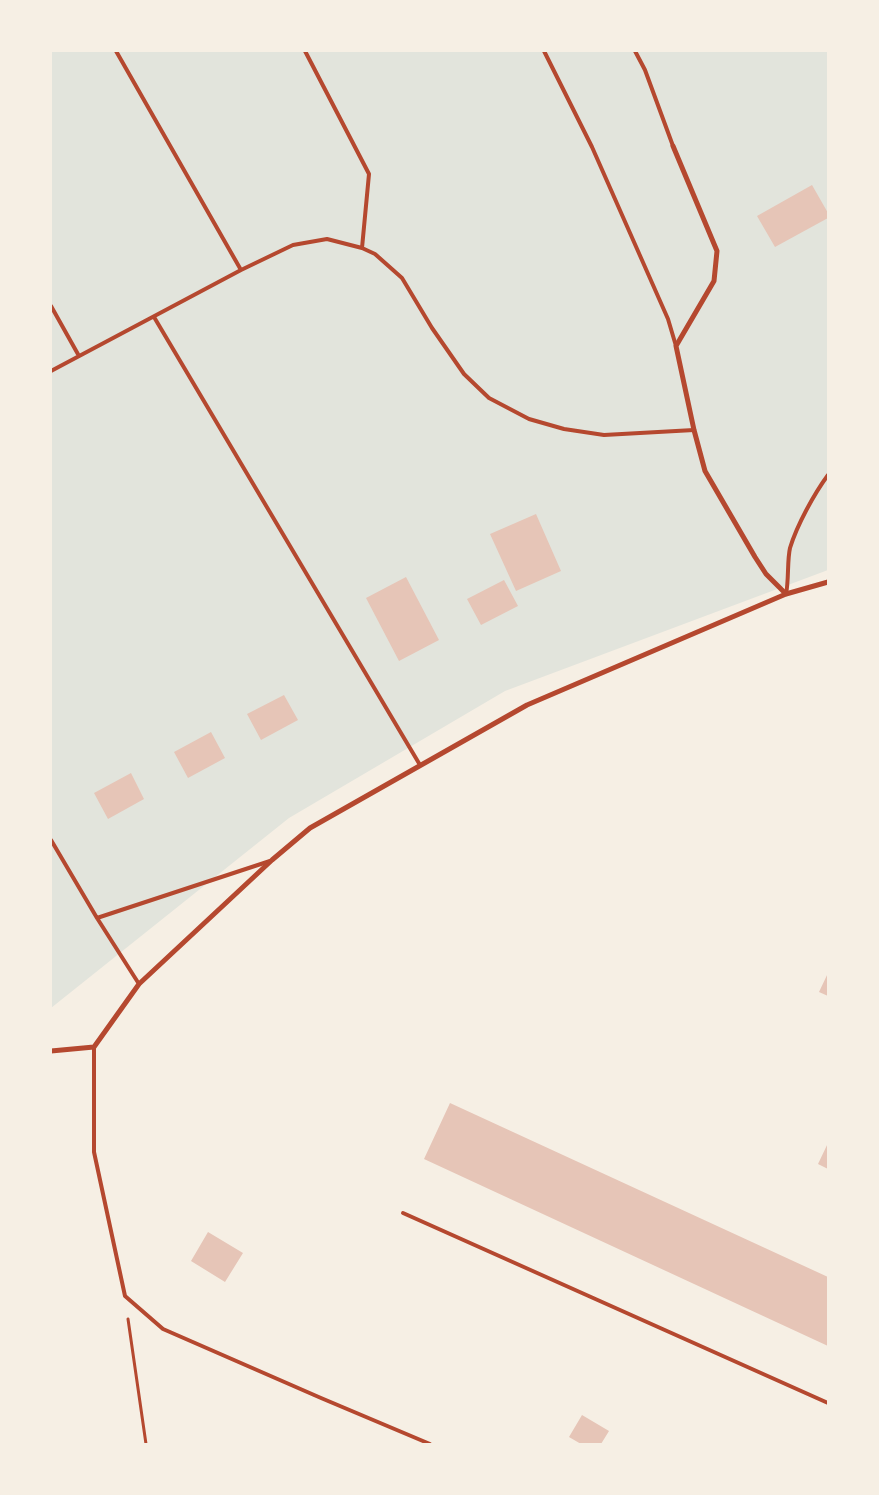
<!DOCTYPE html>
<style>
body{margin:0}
#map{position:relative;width:879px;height:1495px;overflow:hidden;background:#f6efe4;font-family:Barlow,sans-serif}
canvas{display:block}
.frame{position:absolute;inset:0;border:52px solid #f6efe4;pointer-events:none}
</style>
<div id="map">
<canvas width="879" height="1495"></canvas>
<div class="frame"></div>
</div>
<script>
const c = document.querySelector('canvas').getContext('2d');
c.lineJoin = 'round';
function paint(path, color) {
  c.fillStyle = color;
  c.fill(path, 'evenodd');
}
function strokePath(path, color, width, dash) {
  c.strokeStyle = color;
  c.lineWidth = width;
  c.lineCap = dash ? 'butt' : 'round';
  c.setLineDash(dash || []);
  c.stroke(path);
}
const green = new Path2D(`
 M51 51H828V570L505 691 289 818 51 1008Z`);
const building = new Path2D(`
 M812 185 828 213V218L775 247 757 216Z
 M536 514 561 571 516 591 490 534Z
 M406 577 439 640 399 661 366 598Z
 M504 580 518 606 481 625 467 599Z
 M284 695 298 720 261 740 247 714Z
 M211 732 225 758 188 778 174 752Z
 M131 773 144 799 108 819 94 793Z
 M828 973V996L819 992Z
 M450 1103 828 1277V1346L424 1159Z
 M828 1143V1169L818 1164Z
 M208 1232 243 1253 225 1282 191 1261Z
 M582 1415 609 1431 601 1444H581L569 1437Z`);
const path = new Path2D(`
 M128 1319 146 1444`);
const service = new Path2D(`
 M116 51 241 270
 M305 51 369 174 362 248
 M544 51 592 147 668 319 676 346
 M635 51 645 70 673 146
 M51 306 79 356
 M154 317 420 765
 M51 371 241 270 293 245 327 239 362 248 375 254 402 278 432 328 464 374 489 398 529 419 564 429 604 435 694 430
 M786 594C789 580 787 561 790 548 797 525 814 494 828 475
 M51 840 97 918 139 984
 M97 918 270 861
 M94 1047V1152L125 1296 163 1329 321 1398 430 1444
 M403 1213 828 1403`);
const minor = new Path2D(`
 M673 146 717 251 714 281 676 346 694 430 705 471 755 557 766 574 786 594
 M51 1051 94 1047 139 984 272 860 310 828 527 705 786 594 828 582`);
paint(green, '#e2e4dc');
paint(building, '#e6c5b7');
strokePath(path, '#b5482f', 3);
strokePath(service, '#b5482f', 4);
strokePath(minor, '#b5482f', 5);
</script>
